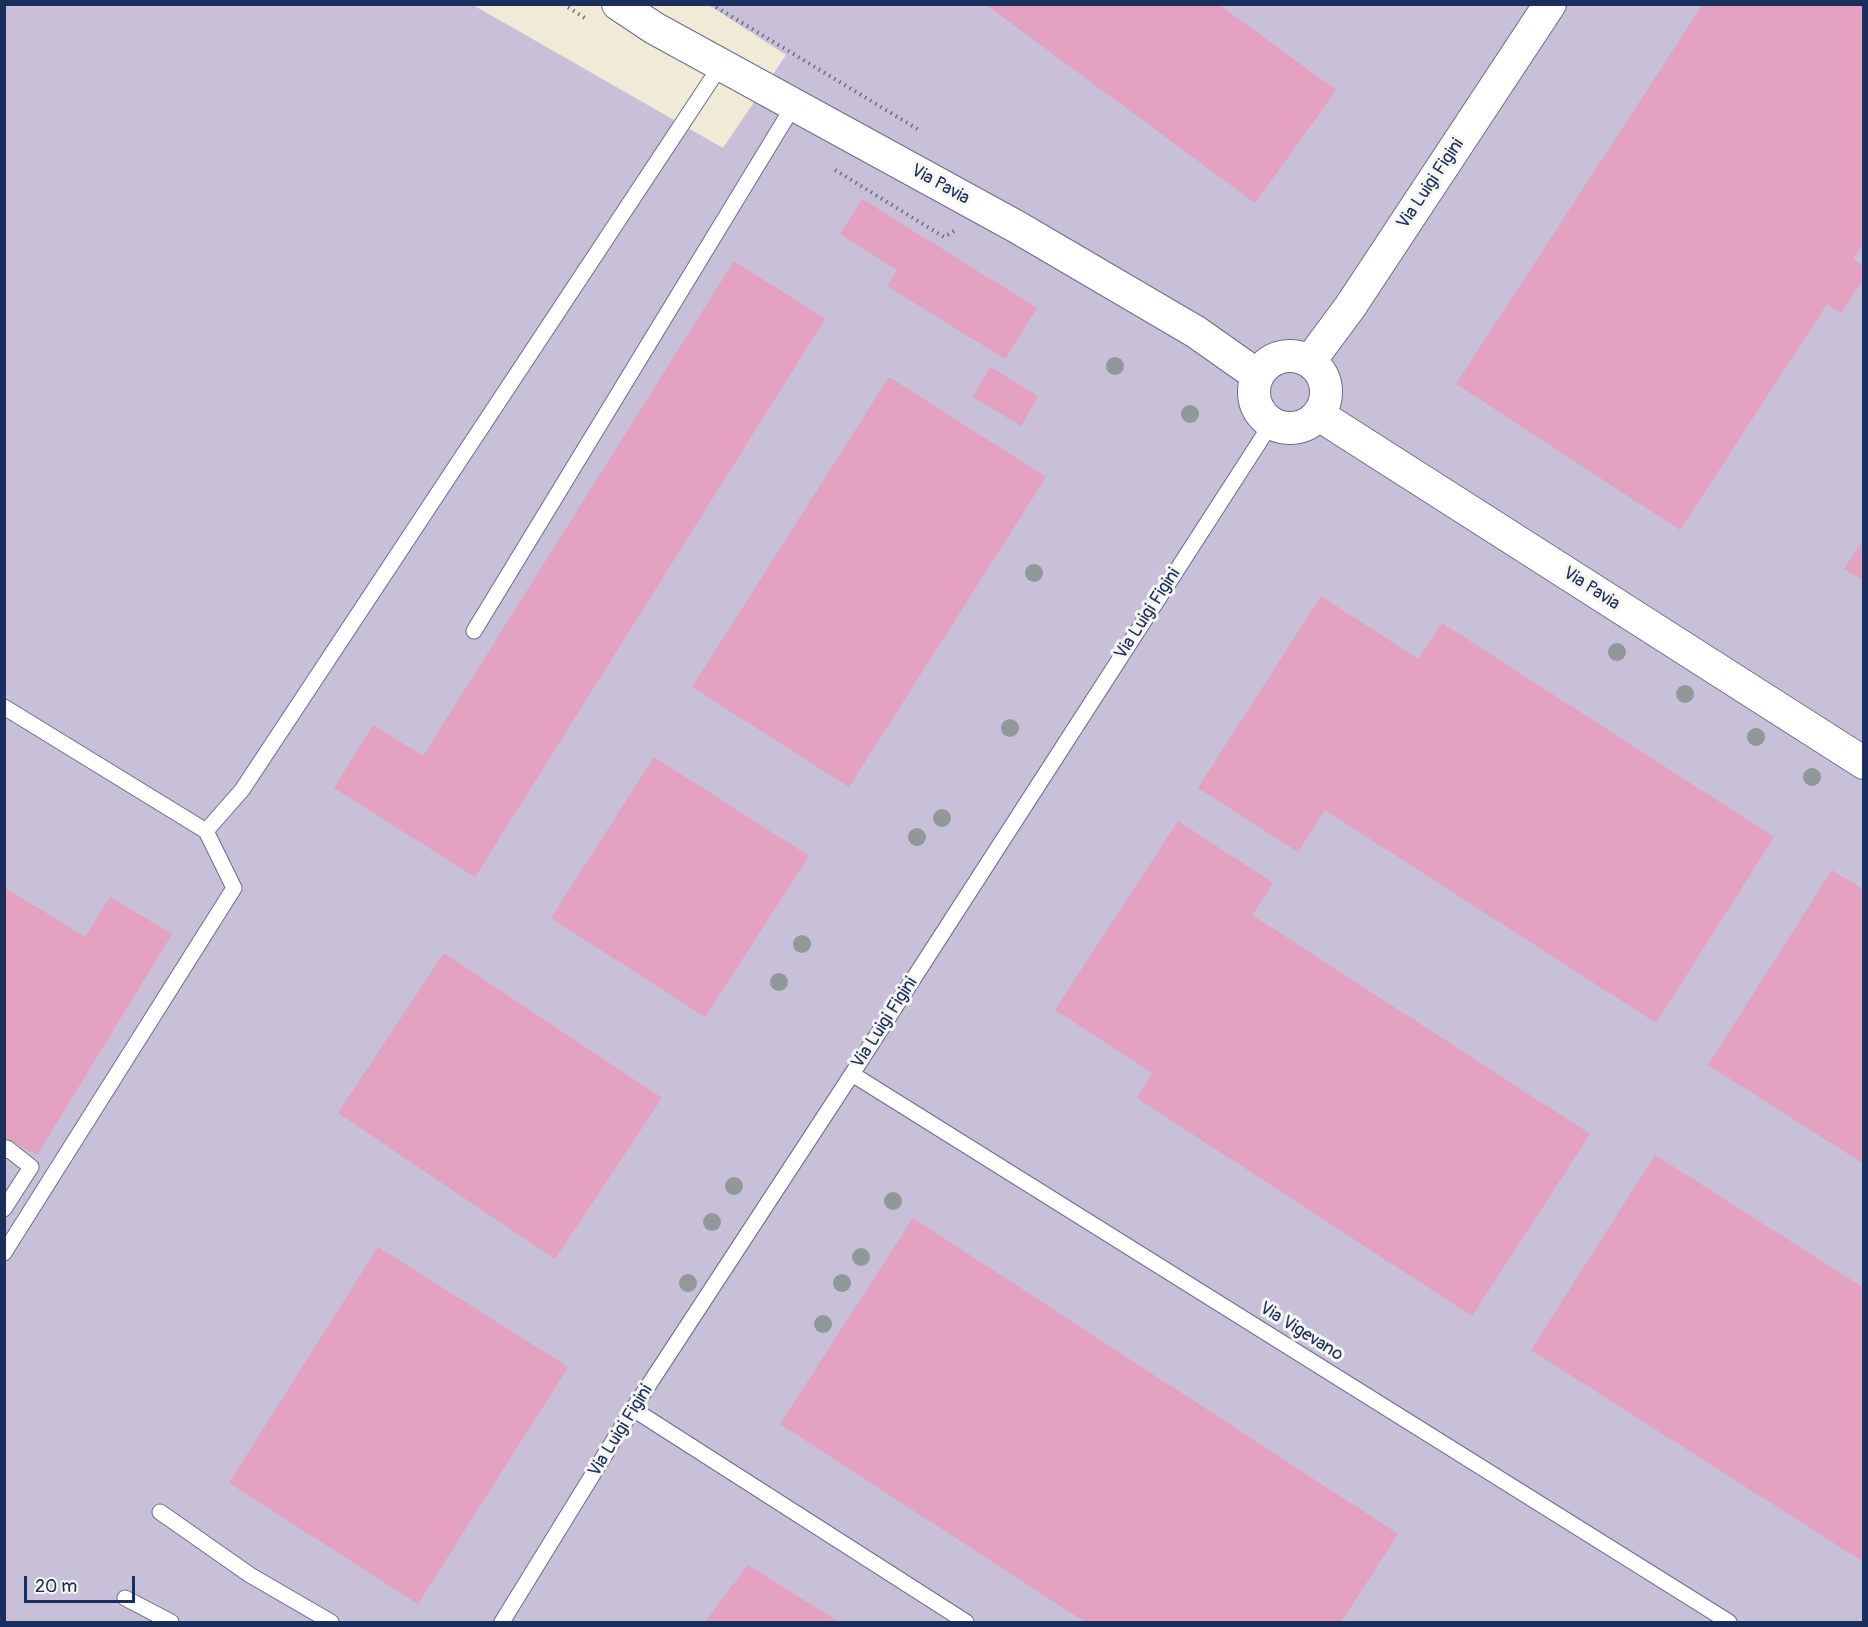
<!DOCTYPE html>
<style>
body{margin:0}
#map{position:relative;width:1868px;height:1627px;overflow:hidden;background:#f0ead7;font-family:Pangolin,sans-serif}
canvas{display:block}
.frame{position:absolute;inset:0;border:6px solid #1b2f5e;pointer-events:none}
.scale{position:absolute;left:24px;top:1576px;width:111px;height:27px;box-sizing:border-box;border:3px solid #1b2f5e;border-top:0;padding-left:8px;font-size:18px;line-height:21px;white-space:nowrap;color:#1b2f5e;-webkit-text-stroke:4px #f6f6f2;paint-order:stroke}
</style>
<div id="map">
<canvas width="1868" height="1627"></canvas>
<div class="frame"></div>
<div class="scale">20 m</div>
</div>
<script>
const c = document.querySelector('canvas').getContext('2d');
c.lineJoin = 'round';
function paint(path, color) {
  c.fillStyle = color;
  c.fill(path, 'evenodd');
}
function strokePath(path, color, width, dash) {
  c.strokeStyle = color;
  c.lineWidth = width;
  c.lineCap = dash ? 'butt' : 'round';
  c.setLineDash(dash || []);
  c.stroke(path);
}
function write(font, color, halo, rows, align = 'center') {
  c.font = font + ' Pangolin,sans-serif';
  c.lineWidth = 6;
  c.setLineDash([]);
  c.textBaseline = 'middle';
  c.strokeStyle = halo;
  c.fillStyle = color;
  for (const [text, x, y, turn = 0] of rows) {
    c.save();
    c.translate(x, y);
    c.rotate((+turn || 0) * Math.PI / 180);
    c.textAlign = isNaN(turn) ? turn : align;
    if (halo) c.strokeText(text, 0, 0);
    c.fillText(text, 0, 0);
    c.restore();
  }
}
const industrial = new Path2D(`
 M7 4 473 5 723 148 786 55 709 5H1863V1622H5L4 9Z`);
const building = new Path2D(`
 M985 4H1218L1336 90 1255 203Z
 M1703 4H1864V243L1853 259 1864 266V278L1841 313 1827 304 1680 530 1456 384Z
 M862 199 1037 308 1005 359 887 286 897 270 840 234Z
 M734 261 825 319 475 877 334 788 373 725 423 756Z
 M990 367 1038 396 1021 426 973 397Z
 M889 377 1046 477 849 787 692 687Z
 M1864 539V581L1844 569Z
 M1321 596 1418 659 1442 623 1774 837 1656 1023 1325 810 1298 852 1198 788Z
 M654 757 809 856 705 1017 551 918Z
 M1178 821 1273 883 1252 915 1590 1134 1472 1316 1137 1098 1152 1073 1055 1010Z
 M1832 870 1864 890V1164L1708 1065Z
 M4 887 85 937 110 897 172 934 37 1155 4 1137Z
 M444 953 662 1098 555 1259 338 1113Z
 M1655 1155 1864 1288V1558L1862 1561 1531 1350Z
 M913 1218 1398 1534 1341 1622H1085L780 1424Z
 M378 1247 568 1367 418 1604 229 1483Z
 M748 1565 839 1622H705Z`);
const path = new Path2D(`
 M563 4 585 18
 M711 4 919 130
 M835 170 944 237 954 231`);
const service = new Path2D(`
 M474 631 794 105
 M4 707 206 831 234 888 4 1253
 M206 831 242 790 721 65
 M852 1074 1729 1622
 M4 1151 7 1148 31 1167 4 1209
 M633 1409 966 1622
 M160 1512 250 1575 331 1622
 M125 1598 171 1622
 M502 1622 633 1409 852 1074 1271 424`);
const minor = new Path2D(`
 M618 4 654 28 1017 227 1196 332 1257 375
 M1254 392a36 36 0 1 1 72 0a36 36 0 1 1-72 0Z
 M1310 361 1350 307 1550 4
 M1319 415 1864 763`);
const trees = [
 [1115,366],
 [1190,414],
 [1034,573],
 [1617,652],
 [1685,694],
 [1010,728],
 [1756,737],
 [1812,777],
 [942,818],
 [917,837],
 [802,944],
 [779,982],
 [734,1186],
 [893,1201],
 [712,1222],
 [861,1257],
 [688,1283],
 [842,1283],
 [823,1324]
];
const streetNames = [
 ["Via Luigi Figini",1431,184,-56],
 ["Via Pavia",940,185,29],
 ["Via Pavia",1591,589,33],
 ["Via Luigi Figini",1148,614,-57],
 ["Via Luigi Figini",885,1023,-57],
 ["Via Vigevano",1301,1332,32],
 ["Via Luigi Figini",621,1431,-58]
];
paint(industrial, '#c8bfd8');
paint(building, '#e4a1c0');
strokePath(service, '#667088', 17);
strokePath(minor, '#667088', 34);
strokePath(path, '#667088', 4, [1.5, 4.5]);
strokePath(service, '#fff', 15);
strokePath(minor, '#fff', 32);
c.fillStyle = '#909997';
for (const [x, y] of trees) {
  c.beginPath();
  c.arc(x, y, 9, 0, 2 * Math.PI);
  c.fill();
}
write('18px', '#1b2f5e', '#f6f6f2', streetNames);
</script>
